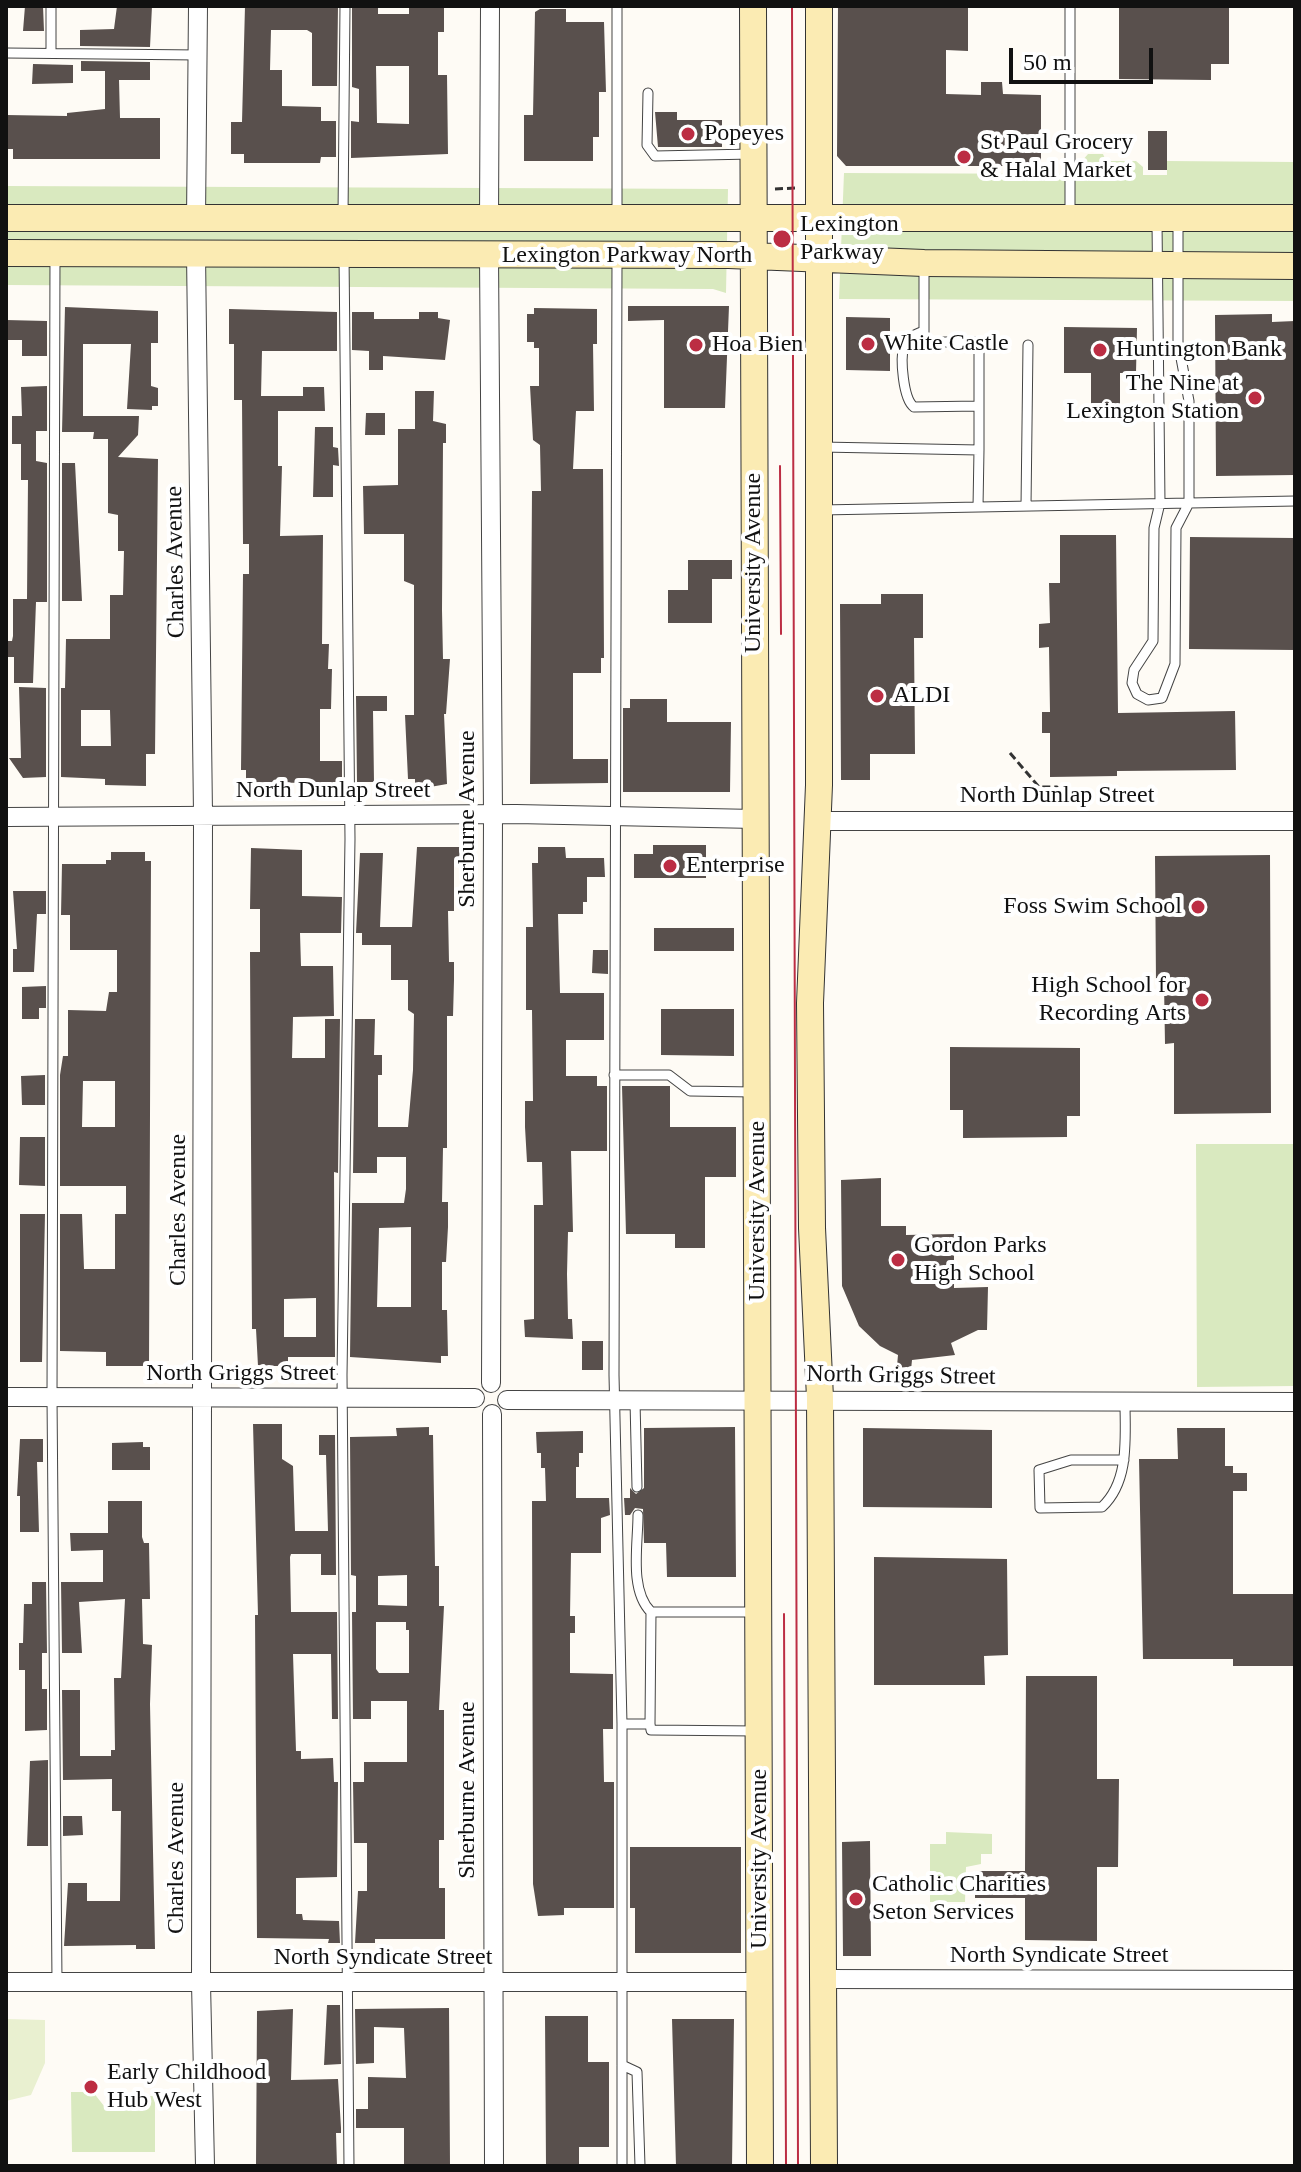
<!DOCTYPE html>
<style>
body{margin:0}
#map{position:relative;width:1301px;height:2172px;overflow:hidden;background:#fefbf5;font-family:Georgia,serif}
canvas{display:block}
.frame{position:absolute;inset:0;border:8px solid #111;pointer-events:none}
.scale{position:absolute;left:1009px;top:48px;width:144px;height:36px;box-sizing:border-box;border:4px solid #111;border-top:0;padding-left:10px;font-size:24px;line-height:28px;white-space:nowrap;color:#111;-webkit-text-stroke:6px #fff;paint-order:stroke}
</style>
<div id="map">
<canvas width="1301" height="2172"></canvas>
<div class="frame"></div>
<div class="scale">50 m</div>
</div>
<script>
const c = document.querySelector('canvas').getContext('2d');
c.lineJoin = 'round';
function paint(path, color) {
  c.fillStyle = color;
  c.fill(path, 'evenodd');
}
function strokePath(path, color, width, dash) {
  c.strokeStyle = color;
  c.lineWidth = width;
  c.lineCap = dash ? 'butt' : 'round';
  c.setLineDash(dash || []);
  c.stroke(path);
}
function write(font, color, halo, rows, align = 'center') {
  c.font = font + ' Georgia,serif';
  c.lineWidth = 8;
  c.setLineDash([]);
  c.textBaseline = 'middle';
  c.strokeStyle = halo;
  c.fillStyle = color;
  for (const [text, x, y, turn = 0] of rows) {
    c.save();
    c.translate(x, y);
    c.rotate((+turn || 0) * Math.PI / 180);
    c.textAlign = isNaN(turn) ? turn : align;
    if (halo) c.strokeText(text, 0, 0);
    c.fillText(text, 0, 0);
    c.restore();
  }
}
const green = new Path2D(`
 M1088 154H1103L1106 161H1136L1143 167V175H1167V161L1295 162V301L839 299 844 173 1081 174 1082 161Z
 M6 186 728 189 726 293 713 289 6 285Z
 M1196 1144H1295V1386L1197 1387Z
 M946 1832 992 1834V1854H981V1864L966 1867 965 1902H930V1844H946Z
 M71 2092H93L104 2106H133V2096H155V2152H72Z`);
const pitch = new Path2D(`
 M6 2019 45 2020V2063L31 2095 6 2101Z`);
const building = new Path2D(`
 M25 6H43L44 31H23Z
 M117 6H152L150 47 80 46V30L114 29Z
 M245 6H338L337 86H312V33L307 30H271L270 70H282V106L321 107V121H336V157H321L320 163H244V154H231V122H242Z
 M352 6H378V14H409V6H444V32H438V75H447L448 154 351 158V121L359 122V89L352 87ZM376 66H409V124L377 123Z
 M838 6H968V51L946 50V94L981 95V82H1002L1003 94 1041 95V166H846L837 156Z
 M1119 6H1229V64H1211V80L1119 79Z
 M540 9H566V22H604L606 92H599V137H593V161H524V115H533L535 12Z
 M81 61 150 62V80H119L120 118H160V159H13V149H6V115L67 116V113L105 109V71H81Z
 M33 64 73 65V83L32 84Z
 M655 112H677V120H722V147H658Z
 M1148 131H1167V170H1148Z
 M628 306H729L725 408H664V320L628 321Z
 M65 307 158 311V343H151V386L158 388V406H152V410L127 409 131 344H83V416H139L138 435 118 457 158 459 155 754H146V786L105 785V779L61 777V688H65L66 639H110V595H123L124 551H118V515L108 513V439H93L94 432H62ZM81 710H110L111 746H81Z
 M534 308 597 309V344H593L594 411H576L573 469H603L604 658H601V673H573V759H608V783L530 784 532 491H541L540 445 533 440 530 386H539V348H534V342H527V314H534Z
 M229 309 337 312V351H262L261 396H303V387H324L325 411H278V466H282L280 536 323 535 322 644H329L328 669H332L331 709H320V761H342V782H333V789L308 790V783L246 782V770H241L243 574H249V544H243L242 400H234V344H229Z
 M352 312H374V319H419V312H438V318L450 320 445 360 383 356V370H369V351L352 350Z
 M1272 314V322L1295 321V475L1216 476 1215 315Z
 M846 317 890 318V371L846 370Z
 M6 320 47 321V356H22V340H6Z
 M1064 327 1137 328 1136 373H1120V406H1091V373H1064Z
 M47 386V431H36V461L47 463V602H36L33 683H14V657H6V641H12L13 636V599H27L28 480H21V444H12V416H22L21 387Z
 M415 391H434L433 421 446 424V443H443L442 610 443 659H450L446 714H444L447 784 430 787H415V779H408L405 715H414V585L404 581V534H364L363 486 398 485V429H415Z
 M366 413H385V435H365Z
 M315 427H333V447L338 448 339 466 333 465V497H313Z
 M62 463H75L82 601H62Z
 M1060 535H1116L1118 713 1235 711 1236 770 1117 771V776L1050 777V733H1042V712H1050L1049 647 1039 648V624L1050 623 1049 583H1060Z
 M1190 537 1295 538V650L1189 649Z
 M688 560H732V579H712V623H668V590H688Z
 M881 594H923V638H914L915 754H870V780H841L840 604H881Z
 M19 687 46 688V777L23 778 9 758H21Z
 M356 696H387V711H373L374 782H357Z
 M630 699H667V722H731L730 792H623V708H630Z
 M653 845H706V878H634V854H653Z
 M417 847H465V865L454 864V911H448L449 962H454V980L453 1016H447V1148H443L442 1202H448V1227L446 1262H442V1310H447L448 1356H441V1363L350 1357 352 1203H404L406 1189V1157H377V1173H353L355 1019H375L374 1055H382V1075H378V1127H408L413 1070 414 1014 408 1010V980H391V945H362V933H356L360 853H383L380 927H412ZM411 1227V1307H377L379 1228Z
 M538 847H565L566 858H604L605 877H587V902H583V914H558L560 993H604V1040H566V1076H597V1086H607V1151H571L573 1232H568L567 1274 568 1319H572L573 1339 525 1337 524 1320 534 1319V1205H543L542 1162H527L525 1127V1101H533L532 1010H526V927H533L532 863H538Z
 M251 848 302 850V896L342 897 341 933H300L301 966H333L334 1016 293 1017 292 1058H325V1019H340L338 1173 334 1172 335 1357H288V1366H258L256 1329H252L250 952H260V909H250ZM316 1298V1337H284V1299Z
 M111 852H145V861H151L149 1366H106V1352L60 1351V1214H82L84 1269H115V1214H126V1186H60V1075L63 1056H68V1010L106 1011 109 992H117V950H70V915H61L62 864H106V860H111ZM83 1081H115V1127H82Z
 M1270 855 1271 1113 1174 1114V1043L1165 1044 1164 983H1156L1155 856Z
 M13 891H46V914H37L34 972H13V949H17Z
 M654 928H734V951H654Z
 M593 950H608V974L592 973Z
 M46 986V1008H39V1019H22V987Z
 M661 1009H734V1056L661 1055Z
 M950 1047 1080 1048V1116H1067V1137L963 1138V1110H950Z
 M45 1075V1105H22L21 1076Z
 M622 1086H670V1127H736V1177H705V1248H675V1234H626Z
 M20 1137H45V1186L19 1185Z
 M881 1178V1226H906V1235L954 1234V1288L988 1287 987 1330H978L951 1343 955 1355 912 1360 911 1370 897 1366 898 1355 880 1346 859 1326 842 1286 841 1180Z
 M20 1214H45L42 1362H20Z
 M582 1341H603V1370H582Z
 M253 1424H282V1459L293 1466 295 1531H328L326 1455H319V1435H335L336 1575H321V1554H291L290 1557 291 1612H337L338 1719H332L331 1654H293L296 1751H301V1759L333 1758 334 1782H338L337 1877 296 1878V1914H302L303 1920 339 1921 340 1943H328L329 1939 257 1938 255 1615H258Z
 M429 1427V1435H433L435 1566H439V1606H444L439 1710H444V1840H439V1888H445V1939H375V1943H355L358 1891H367V1843H354L353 1782H364V1762H407V1701H371V1719H353L352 1612H356V1576L351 1575 350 1437 397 1436 396 1428ZM407 1575V1606L378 1605V1576ZM376 1622H406V1630H409V1673H379L376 1669Z
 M735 1427 736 1577H667L666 1543H644L643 1509 635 1508 630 1515H625L624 1498H630V1488L636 1494 644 1488V1428Z
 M863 1428 992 1430V1508L863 1507Z
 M1177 1428H1225V1466H1233V1473H1247V1491H1233V1594H1295V1666H1233V1659H1143L1139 1459H1178Z
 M583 1431V1453H579V1467H576V1498H609L610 1515 601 1518V1553H571L570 1616H575V1633H570V1673L613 1674V1729H603L604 1782H614V1908H564V1915L538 1916 533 1884 532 1501H546L545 1468H541V1453H537L536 1432Z
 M20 1439H43V1462H37L39 1532H20V1496H17Z
 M143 1442V1447H150V1470H112V1443Z
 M108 1501H142V1537L144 1543H149L150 1599H142L143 1644 152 1645 150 1704 155 1949H136V1945L64 1946 68 1883H87V1901H120L121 1811H112V1779L63 1780 62 1690H80V1756H111V1750H115L114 1678H121L125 1599 79 1602 82 1653H62L61 1582H103V1550L71 1551 70 1533H108Z
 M874 1557 1007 1559 1008 1655 984 1656 985 1685H874Z
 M32 1582H46L47 1653H42V1689H47V1730L25 1731V1670H19V1643H23L24 1604H32Z
 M1026 1676H1097V1779H1119L1118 1867H1097V1941L1025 1940V1898H975V1871H1025Z
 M48 1760V1846H27L30 1761Z
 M63 1816H82L83 1835 63 1836Z
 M870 1841 871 1956H843L842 1842Z
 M630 1847H741V1953H635V1908H630Z
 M327 2005H340L341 2064 324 2065Z
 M449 2008 450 2166H404V2128H356V2109H368V2077L406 2078 404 2028 374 2027V2063L356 2064 355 2009Z
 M293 2009 291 2080 338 2079 341 2128V2133H336L337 2166H256L257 2011Z
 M545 2016H588V2062H609V2147H579V2166H546Z
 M672 2019H734L732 2166H676Z`);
const path = new Path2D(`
 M775 189 796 188
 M1010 753 1039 787H1057V805`);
const lane = new Path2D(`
 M6 53 198 55
 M51 53V6
 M648 93 647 145 655 156 752 154
 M617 215V6
 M1070 215V6
 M343 216 345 6
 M1157 222 1160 503 1154 528 1153 641 1134 670 1132 683 1137 694 1148 700 1162 698 1175 664 1176 528 1189 503V401L1178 342V222
 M55 254 52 1397 57 1982
 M344 255 350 839 342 1375 349 2166
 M617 258 614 1375 622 1724V2166
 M924 331C916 334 907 337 904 346 900 358 903 399 914 407L978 406
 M821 447 979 450V342H924V265
 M1026 506 1028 345
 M978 507 979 450
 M821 510 1295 501
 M614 1075H669L690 1091 753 1092
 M635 1401 637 1487
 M1124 1460H1071L1039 1470 1040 1508 1102 1507C1130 1481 1125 1437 1125 1402
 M638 1515C638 1545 629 1590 651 1612
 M622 1724H650L651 1730 756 1731
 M650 1724 651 1612H756
 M622 2065 637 2072 640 2166`);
const street = new Path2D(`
 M196 220 198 6
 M489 220 490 6
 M196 253 203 814 201 1983 205 2166
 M489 255 493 815 491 1383
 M6 817 516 814 755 819
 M818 821H1295
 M6 1397 475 1398
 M507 1400 1295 1402
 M492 1414 494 2166
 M823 1979 1295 1980
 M6 1982H760`);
const secondary = new Path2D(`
 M753 6 760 2166
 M819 6V785L810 1003 812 1228 820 1398 824 2166
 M6 218H1295
 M6 253 729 255 924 263 1295 266`);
const tram = new Path2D(`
 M792 6 798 2166
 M780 466 781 634
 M784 1614 786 2166`);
const markers = [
 [688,134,8,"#bc2d43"],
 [964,157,8,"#bc2d43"],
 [782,239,10,"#bc2d43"],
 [868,344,8,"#bc2d43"],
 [696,345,8,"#bc2d43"],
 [1100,350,8,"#bc2d43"],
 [1255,398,8,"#bc2d43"],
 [877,696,8,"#bc2d43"],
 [670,866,8,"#bc2d43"],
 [1198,907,8,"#bc2d43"],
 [1202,1000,8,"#bc2d43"],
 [898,1260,8,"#bc2d43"],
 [856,1899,8,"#bc2d43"],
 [91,2087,8,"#bc2d43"]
];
const poiNames = [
 ["Popeyes",704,134],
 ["St Paul Grocery",980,143],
 ["& Halal Market",980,171],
 ["Lexington",800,225],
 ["Parkway",800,253],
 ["White Castle",884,344],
 ["Hoa Bien",712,345],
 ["Huntington Bank",1116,350],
 ["The Nine at",1239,384,"right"],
 ["Lexington Station",1239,412,"right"],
 ["ALDI",893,696],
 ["Enterprise",686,866],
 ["Foss Swim School",1182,907,"right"],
 ["High School for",1186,986,"right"],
 ["Recording Arts",1186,1014,"right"],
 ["Gordon Parks",914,1246],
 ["High School",914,1274],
 ["Catholic Charities",872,1885],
 ["Seton Services",872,1913],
 ["Early Childhood",107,2073],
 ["Hub West",107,2101]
];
const streetNames = [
 ["Lexington Parkway North",627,256],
 ["Charles Avenue",176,562,-91],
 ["University Avenue",754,563,-90],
 ["North Dunlap Street",333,791],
 ["North Dunlap Street",1057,796],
 ["Sherburne Avenue",468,819,-90],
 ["Charles Avenue",179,1210,-90],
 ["University Avenue",758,1211,-90],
 ["North Griggs Street",241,1374],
 ["North Griggs Street",901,1376,1],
 ["Sherburne Avenue",468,1790,-90],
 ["Charles Avenue",177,1858,-90],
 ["University Avenue",760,1859,-90],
 ["North Syndicate Street",1059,1956],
 ["North Syndicate Street",383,1958]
];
paint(green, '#d9e9bf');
paint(pitch, '#e9f0d0');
paint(building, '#59504d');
strokePath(lane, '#444', 11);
strokePath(street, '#444', 20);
strokePath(secondary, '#333', 28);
strokePath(path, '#333', 3, [8, 4]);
strokePath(lane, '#fff', 9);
strokePath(street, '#fff', 18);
strokePath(secondary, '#fbebb3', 26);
strokePath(tram, '#bc2d43', 2);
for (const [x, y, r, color] of markers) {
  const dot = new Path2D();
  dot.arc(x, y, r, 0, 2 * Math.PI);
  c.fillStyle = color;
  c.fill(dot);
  strokePath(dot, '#fff', 3);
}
write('24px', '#111', '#fff', poiNames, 'left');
write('24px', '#111', '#fff', streetNames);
</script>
